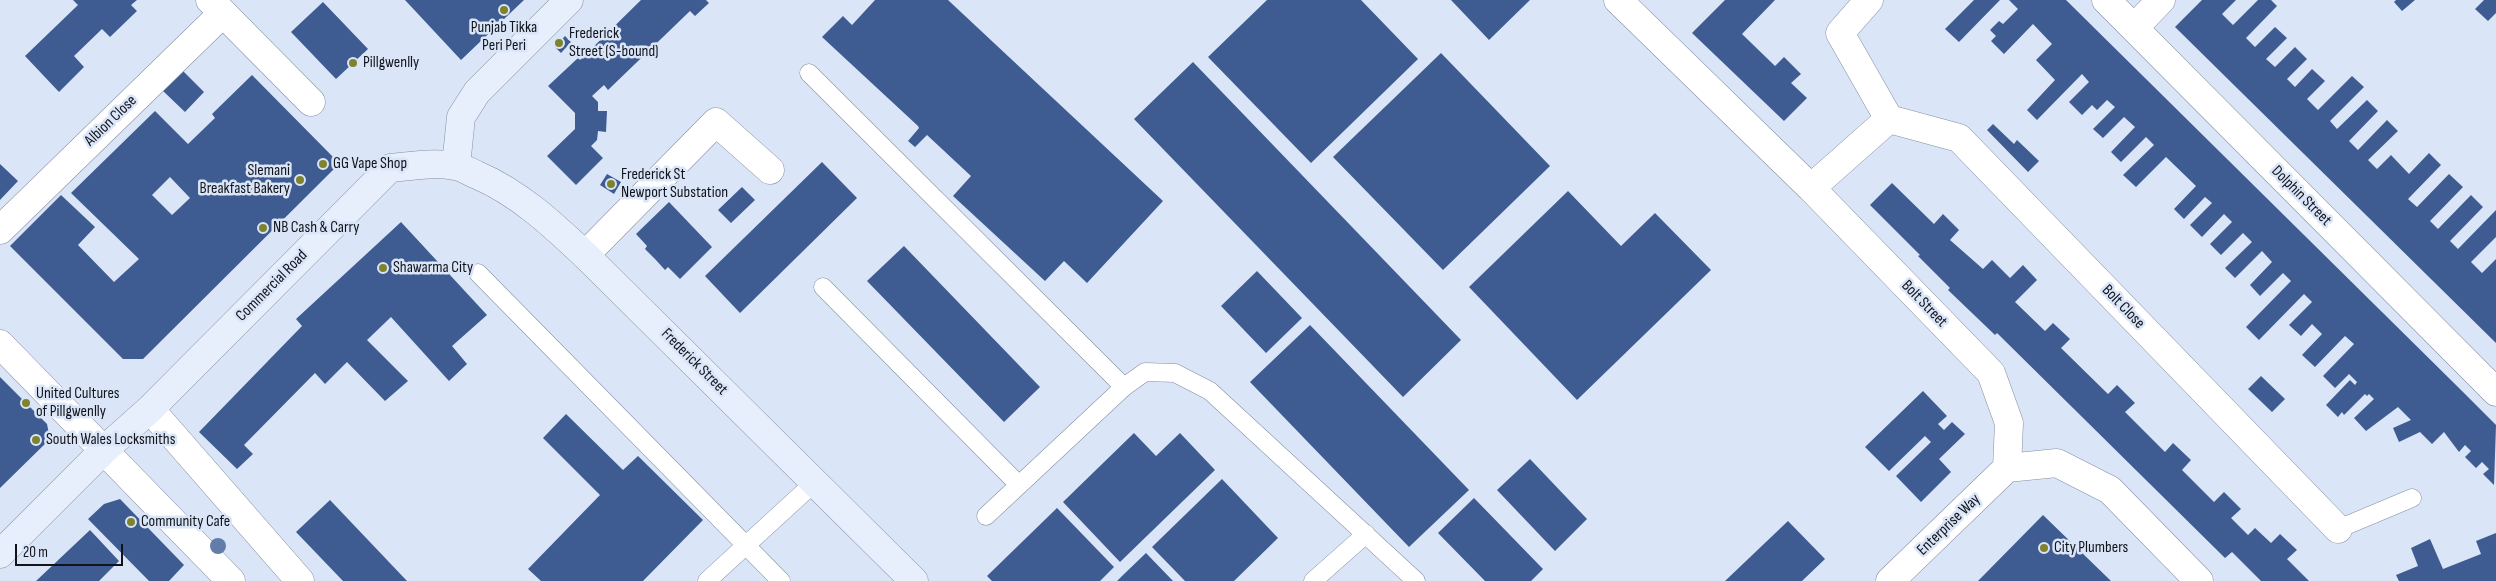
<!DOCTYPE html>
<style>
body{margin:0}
#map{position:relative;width:2496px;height:581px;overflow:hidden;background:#dae5f8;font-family:"Sofia Sans Condensed",sans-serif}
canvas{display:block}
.scale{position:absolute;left:15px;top:544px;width:108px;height:22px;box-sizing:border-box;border:2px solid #11141a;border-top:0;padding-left:6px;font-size:15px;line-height:18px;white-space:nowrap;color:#11141a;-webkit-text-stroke:4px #dae5f8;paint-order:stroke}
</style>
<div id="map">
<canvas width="2496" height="581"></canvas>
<div class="scale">20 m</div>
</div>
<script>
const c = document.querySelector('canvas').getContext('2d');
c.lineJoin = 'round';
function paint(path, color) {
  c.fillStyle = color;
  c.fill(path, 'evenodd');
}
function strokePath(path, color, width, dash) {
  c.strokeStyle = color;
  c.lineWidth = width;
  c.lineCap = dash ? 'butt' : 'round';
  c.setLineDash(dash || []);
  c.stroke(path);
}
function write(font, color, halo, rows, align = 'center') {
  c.font = font + ' "Sofia Sans Condensed",sans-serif';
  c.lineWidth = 5;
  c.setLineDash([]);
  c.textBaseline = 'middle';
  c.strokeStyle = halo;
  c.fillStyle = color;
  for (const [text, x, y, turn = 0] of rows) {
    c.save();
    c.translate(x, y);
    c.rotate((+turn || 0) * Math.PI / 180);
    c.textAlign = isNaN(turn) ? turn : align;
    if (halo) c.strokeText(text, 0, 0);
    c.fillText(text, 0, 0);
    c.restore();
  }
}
const building = new Path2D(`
 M73 0H137L131 5 137 11 110 37 102 29 74 56 84 67 59 92 25 56 78 5Z
 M405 0H524L461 60Z
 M641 0H706L709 3 695 16 690 11 608 90 604 85 592 96 598 102V111H607L606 132 598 131 597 140 591 146 603 158 576 185 547 156 575 129V113L548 86 578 58 580 60Z
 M875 0H948L1163 201 1087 283 1064 261 1045 281 953 196 971 176 927 135 915 147 908 141 919 128 918 126 822 37 843 16 852 25Z
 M1267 0H1361L1418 59 1311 163 1208 57Z
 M1451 0H1530L1489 40Z
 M1725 0H1775L1742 34 1775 66 1784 57 1801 74 1791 83 1807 98 1784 121 1692 33Z
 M1974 0H2000L1959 42 1945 29Z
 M2009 0H2066L2461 390 2496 425 2494 485 2483 474 2489 469 2482 462 2476 468 2465 457 2471 451 2465 445 2459 452 2444 432 2432 444 2420 432 2399 442 2393 428 2411 420 2398 407 2366 431 2354 418 2374 399 2369 394 2367 396 2365 394 2344 415 2342 412 2338 417 2326 405 2350 380 2355 385 2357 382 2349 374 2335 388 2323 376 2354 344 2345 336 2315 367 2302 355 2322 334 2312 324 2301 336 2289 325 2312 302 2304 294 2259 340 2246 327 2291 281 2283 273 2260 296 2250 285 2272 262 2262 251 2235 278 2225 268 2252 242 2243 233 2221 255 2210 244 2232 222 2224 214 2202 237 2190 225 2212 203 2205 197 2184 219 2174 209 2196 186 2166 157 2136 187 2123 175 2154 145 2146 137 2121 162 2111 152 2135 127 2124 117 2103 138 2093 129 2115 107 2107 100 2097 110 2092 105 2082 115 2069 102 2089 82 2082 74 2037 120 2027 110 2055 80 2036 60 2052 44 2033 24 2004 54 1991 41 1996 36 1990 30 1999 21 2003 24 2018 9Z
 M2202 0H2236L2222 14 2233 25 2258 0H2271L2277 6 2246 38 2255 47 2275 27 2287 38 2266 59 2275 67 2295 47 2307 59 2287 79 2295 87 2312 69 2325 81 2307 99 2318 110 2352 76 2364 87 2330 121 2337 129 2367 100 2378 111 2349 141 2358 150 2387 120 2398 131 2368 160 2377 169 2391 155 2409 174 2429 153 2441 165 2408 199 2417 207 2449 174 2463 187 2430 221 2438 229 2471 195 2483 207 2450 241 2458 249 2496 210V237L2471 262 2482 273 2496 259V343L2175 27Z
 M2396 0H2415L2402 11 2394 2Z
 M2484 0H2496V13L2488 21 2475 9Z
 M323 2 368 49 336 79 291 32Z
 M565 36 571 42 561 53 555 47Z
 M1441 53 1550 166 1443 270 1333 157Z
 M1193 62 1461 340 1403 397 1134 119Z
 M182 70 204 92 185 112 162 90Z
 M252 75 335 159 336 167 143 359H123L10 246 61 195 95 227 78 245 114 282 139 259 71 193 155 111 188 144 215 118 212 114ZM170 177 190 198 172 215 152 195Z
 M1993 124 2014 144 2017 140 2039 161 2028 172 1987 130Z
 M822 162 857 198 740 313 705 276Z
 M0 164 18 181 0 200Z
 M607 174 621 182 614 194 600 185Z
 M1892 183 1934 224 1943 214 1959 230 1950 240 1983 269 1992 260 2010 278 2023 265 2037 280 2015 302 2045 331 2053 323 2070 339 2061 348 2108 394 2117 385 2135 403 2125 412 2165 452 2173 443 2191 460 2182 470 2214 502 2224 492 2241 509 2231 518 2248 535 2255 528 2271 543 2280 534 2297 550 2287 559 2309 581H2261L2232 552 2225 558 1997 333 1995 335 1948 290 1950 288 1918 256 1920 255 1870 205Z
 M742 187 755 200 731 223 718 210Z
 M1568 191 1621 246 1655 213 1711 270 1577 400 1469 287Z
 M669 202 712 247 680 279 668 267 665 270 655 259 645 249 647 246 636 234Z
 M401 222 487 315 452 346 467 364 449 381 391 317 367 340 408 381 385 401 347 362 325 384 315 373 244 445 253 454 237 469 199 432 302 326 296 319Z
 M904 246 1040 387 1004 422 867 281Z
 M1257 271 1302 318 1266 353 1221 306Z
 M1310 325 1469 490 1409 547 1250 382Z
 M2261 376 2285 399 2272 412 2248 389Z
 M0 377 47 424 50 439 0 488Z
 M1923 391 1947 416 1938 424 1944 430 1952 422 1965 434 1939 459 1951 472 1921 502 1896 476 1931 442 1925 436 1889 471 1865 447Z
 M566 414 623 470 638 456 703 520 643 581H541L528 569 600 495 543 438Z
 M1134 433 1156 456 1180 433 1215 470 1120 562 1063 502Z
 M1530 459 1587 519 1555 551 1497 490Z
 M1222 479 1278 538 1234 581H1185L1152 547Z
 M1474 498 1543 569 1531 581H1485L1438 533Z
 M120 499 184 565 169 581H149L88 519 104 504Z
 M330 500 407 581H343L296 532Z
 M1057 508 1114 567 1100 581H992L987 576Z
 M2043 515 2111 581H1978Z
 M1788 521 1825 559 1802 581H1725Z
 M90 530 119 561 99 581H36Z
 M2496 533V581H2399L2396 575 2418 566 2411 548 2430 539 2443 569 2481 554 2476 541Z
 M1146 553 1173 581H1117L1122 576Z`);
const lane = new Path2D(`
 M809 73 1124 387
 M478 273 781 581
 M823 287 1018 484
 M986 516 1124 387 1145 372 1175 373 1210 391 1416 581
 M2338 529 2412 498
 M707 581 815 482
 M1313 581 1366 534`);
const street = new Path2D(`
 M210 0 311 102
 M1618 0 1811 188 1991 373 2009 423 2007 468
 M1869 0 1840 33 1889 119 1959 138 2338 529
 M2106 0 2496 392
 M2134 28 2161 0
 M1811 188 1889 119
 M0 230 223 13
 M585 255 716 122 770 170
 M0 344 231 581
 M150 409 300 581
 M2007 468 2057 463 2110 490 2199 581
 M1890 581 2007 468`);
const secondary = new Path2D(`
 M456 166 461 117 477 92 569 0
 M0 554 105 449 150 409 390 168C411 166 434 162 455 166 462 167 470 172 477 175 519 193 552 224 585 255L914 581`);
const trees = [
 [218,546]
];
const markers = [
 [504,10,5,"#7f832d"],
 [559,43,5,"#7f832d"],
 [353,63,5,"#7f832d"],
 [323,164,5,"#7f832d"],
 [300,180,5,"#7f832d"],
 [611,184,5,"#7f832d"],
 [263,228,5,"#7f832d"],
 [383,268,5,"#7f832d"],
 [26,403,5,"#7f832d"],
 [36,440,5,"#7f832d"],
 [131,522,5,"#7f832d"],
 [2044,548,5,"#7f832d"]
];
const poiNames = [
 ["Punjab Tikka",504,28,"center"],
 ["Peri Peri",504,46,"center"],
 ["Frederick",569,34],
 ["Street (S-bound)",569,52],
 ["Pillgwenlly",363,63],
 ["GG Vape Shop",333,164],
 ["Slemani",290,171,"right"],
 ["Breakfast Bakery",290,189,"right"],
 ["Frederick St",621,175],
 ["Newport Substation",621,193],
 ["NB Cash & Carry",273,228],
 ["Shawarma City",393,268],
 ["United Cultures",36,394],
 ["of Pillgwenlly",36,412],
 ["South Wales Locksmiths",46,440],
 ["Community Cafe",141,522],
 ["City Plumbers",2054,548]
];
const streetNames = [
 ["Albion Close",111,121,-44],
 ["Dolphin Street",2301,196,45],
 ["Commercial Road",272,286,-45],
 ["Bolt Street",1924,304,46],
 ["Bolt Close",2123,307,46],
 ["Frederick Street",694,362,45],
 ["Enterprise Way",1949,525,-44]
];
paint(building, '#3e5c91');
strokePath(lane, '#858fa0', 19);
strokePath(street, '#858fa0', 29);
strokePath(secondary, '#858fa0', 29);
strokePath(lane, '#fff', 18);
strokePath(street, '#fff', 28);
strokePath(secondary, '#e7effd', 28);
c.fillStyle = '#647caa';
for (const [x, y] of trees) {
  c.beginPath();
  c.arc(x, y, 8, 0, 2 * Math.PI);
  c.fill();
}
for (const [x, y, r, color] of markers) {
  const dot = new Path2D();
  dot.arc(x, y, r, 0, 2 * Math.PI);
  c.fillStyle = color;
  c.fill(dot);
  strokePath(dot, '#dae5f8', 2);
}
write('16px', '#11141a', '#dae5f8', poiNames, 'left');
write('16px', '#11141a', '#dae5f8', streetNames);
</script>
